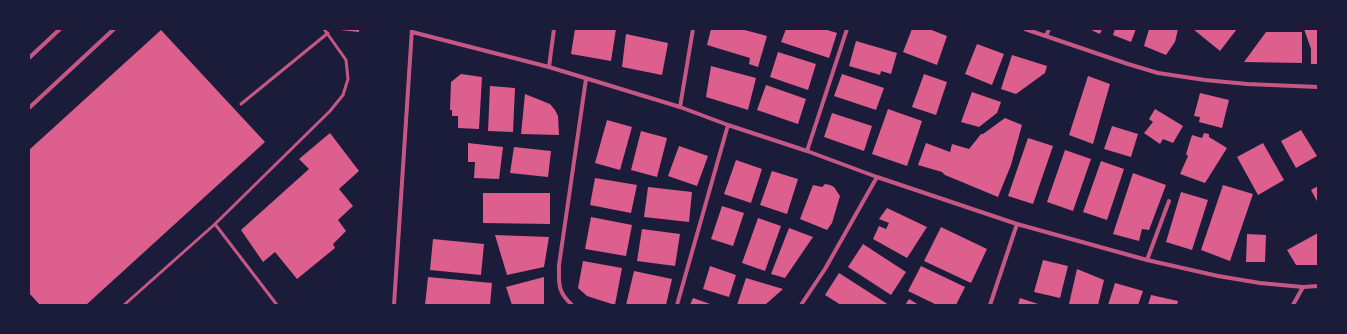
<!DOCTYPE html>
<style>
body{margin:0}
#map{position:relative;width:1347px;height:334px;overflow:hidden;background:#1b1b3a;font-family:"Times New Roman",serif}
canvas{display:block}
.frame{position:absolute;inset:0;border:30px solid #1b1b3a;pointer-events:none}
</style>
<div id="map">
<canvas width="1347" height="334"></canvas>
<div class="frame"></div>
</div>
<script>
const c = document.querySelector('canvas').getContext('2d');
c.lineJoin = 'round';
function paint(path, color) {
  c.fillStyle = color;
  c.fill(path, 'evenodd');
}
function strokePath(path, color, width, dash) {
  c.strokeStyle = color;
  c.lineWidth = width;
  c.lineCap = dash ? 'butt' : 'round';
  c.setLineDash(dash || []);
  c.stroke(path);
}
const building = new Path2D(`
 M340 29H359V32L340 30Z
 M575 29H616L611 61 571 54Z
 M711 29H741L767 36 758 67 749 64 750 58 707 45Z
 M786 29H824L837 33 829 58 781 42Z
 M912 29H929L947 36 937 65 903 52Z
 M1089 29H1102L1100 34Z
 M1115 29H1136L1131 42 1113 35Z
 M1149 29H1178L1175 42 1166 55 1144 46Z
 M1193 29H1237L1220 51Z
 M1304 29H1318V64H1311V49Z
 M161 30 265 142 86 305H40L29 293V150Z
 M1266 32H1302V63L1244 62Z
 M626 34 668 43 662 75 622 67Z
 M856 41 897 53 891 74 881 71 880 75 849 66Z
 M977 44 1004 54 992 85 965 74Z
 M778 52 816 64 808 90 770 77Z
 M1012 55 1047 66 1045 73 1016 94 1001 89Z
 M711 66 756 78 748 110 706 97Z
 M461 74 482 77 479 129 458 128V116H452V110H450L451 82Z
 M842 74 884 88 876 110 834 96Z
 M924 74 947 82 936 115 912 107Z
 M1088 76 1110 84 1093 144 1069 135Z
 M766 85 806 99 798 124 757 110Z
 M490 86 515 88 513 132 488 131Z
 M972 92 1001 102 997 113 979 127 961 122Z
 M1200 93 1229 100 1222 128 1199 122 1200 117 1194 116Z
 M525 94 550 104 555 110 558 116 559 135 521 134Z
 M888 109 922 121 907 166 872 154Z
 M1155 109 1183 126 1173 143 1163 139 1160 144 1144 133 1153 122 1149 119Z
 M832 113 872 126 864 151 824 137Z
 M1005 118 1022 125 1011 165 998 197 945 175 942 172 918 165 926 143 950 152 952 144 969 149 981 134H983Z
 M607 120 632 127 620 170 595 163Z
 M1112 126 1138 134 1131 157 1104 149Z
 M1301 130 1317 156 1296 168 1281 141Z
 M641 131 667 138 657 177 631 170Z
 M330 133 359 171 339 189 353 206 338 220 346 231 333 244 335 248 297 279 275 252 263 262 241 230 309 169 299 159Z
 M1204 133 1209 134V137L1227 148 1205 183 1180 174 1188 156 1186 154 1192 135 1202 138Z
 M1028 138 1053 146 1033 204 1008 196Z
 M468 143 503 147 499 179 474 178 475 162H468Z
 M1263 143 1284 180 1258 195 1237 157Z
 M679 146 708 156 697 186 668 176Z
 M514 147 551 151 548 177 510 173Z
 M1065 150 1091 159 1073 211 1047 202Z
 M736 160 762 169 751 203 724 194Z
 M1101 161 1124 169 1107 220 1083 212Z
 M772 171 798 179 787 214 760 205Z
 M1133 173 1166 185 1149 230 1142 229 1139 241 1113 234Z
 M595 178 637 185 631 213 590 205Z
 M825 184 830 185 834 187 840 196 832 223 827 230 800 219 813 185 822 187Z
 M1223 185 1253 194 1230 261 1201 250Z
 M1318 186V203L1311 190Z
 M648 187 692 192 689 222 644 217Z
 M1181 192 1208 200 1192 250 1166 242Z
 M483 193H550V224L483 223Z
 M722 206 744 213 733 246 711 239Z
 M887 208 927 227 907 258 873 239 879 226 886 229 889 223 879 219Z
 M591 217 632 225 626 256 585 249Z
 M758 218 781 226 765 271 742 263Z
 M941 227 987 249 971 283 924 261Z
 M789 228 813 237 785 278 771 274Z
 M642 229 680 234 675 266 637 261Z
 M1318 233V265H1296L1287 250Z
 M1247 234 1266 235 1265 262H1246Z
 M495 235 549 237 544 267 507 275Z
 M433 239 484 244 481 275 430 270Z
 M863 244 906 272 891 295 848 267Z
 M1043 260 1068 266 1060 298 1034 292Z
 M583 261 622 268 615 305 587 296 578 288Z
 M710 266 736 275 729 297 703 289Z
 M921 266 965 287 956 305H937L908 291Z
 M1077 269 1104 280 1098 305H1075L1069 304Z
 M634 271 672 279 666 305H626Z
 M839 273 889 305H841L825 295Z
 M428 277 492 283 490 305H425Z
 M544 277V305H512L506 287Z
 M746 278 783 289 765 305H737Z
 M1115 283 1143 291 1138 305H1108Z
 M1151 295 1178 301 1177 305H1148Z
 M693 298 713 305H690Z
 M1020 298 1041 305H1018Z
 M909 299 919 305H905Z`);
const service = new Path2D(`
 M241 104 328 33
 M215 224 277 305
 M124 305 215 224 330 111 343 95 348 79 346 60 324 29`);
const minor = new Path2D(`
 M1025 29 1128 64 1158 73 1205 80 1247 84 1318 87
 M412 32 549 67 680 107 728 125 807 151 877 177 1017 224 1147 260 1218 276 1260 283 1303 287 1318 286
 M1046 36 1049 29
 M29 58 60 29
 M549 67 554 29
 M680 107 693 29
 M29 108 114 29
 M807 151 847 29
 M1147 260 1169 201
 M394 305 412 29
 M572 305C557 291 559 284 559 265L586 79
 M677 305 728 125
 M801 305 825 269 877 177
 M990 305 1017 224
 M1293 305 1303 287`);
paint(building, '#dd5f8e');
strokePath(service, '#c65784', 3);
strokePath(minor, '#c65784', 4);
</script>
